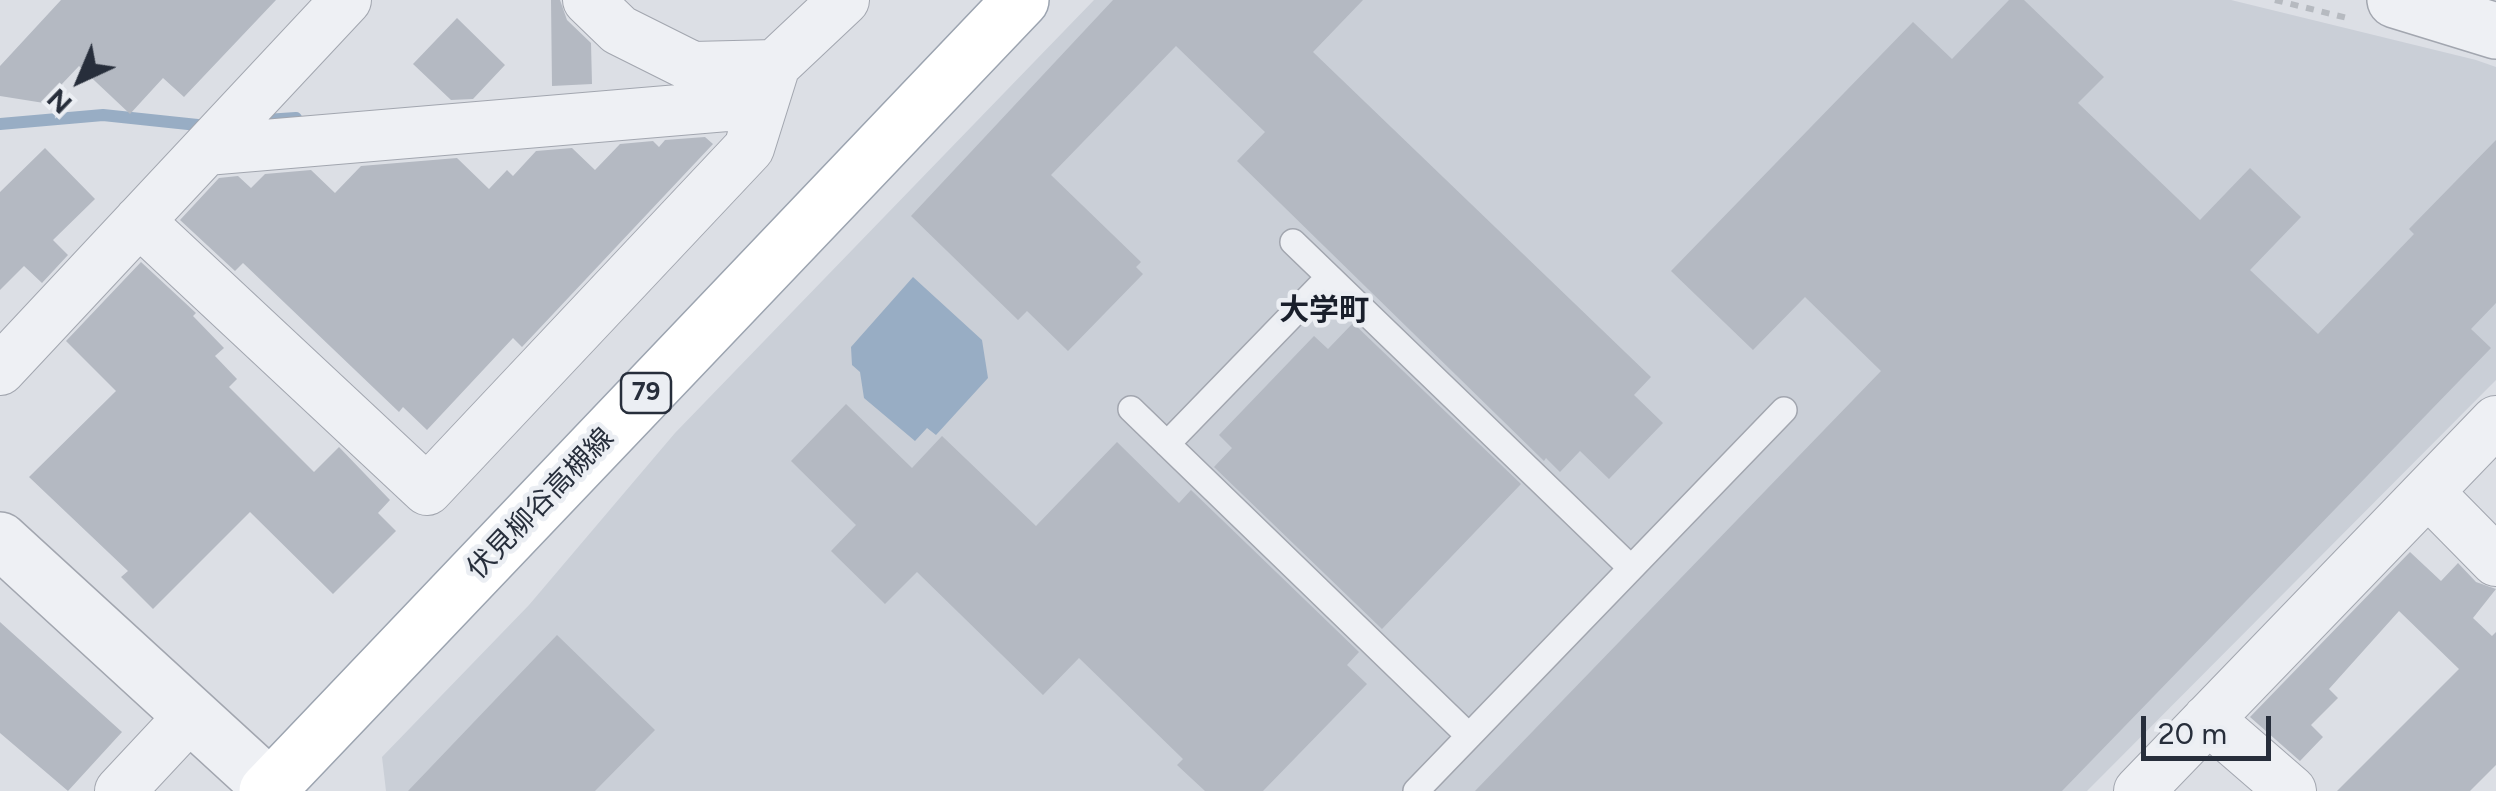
<!DOCTYPE html>
<meta charset="utf-8">
<style>
body{margin:0}
#map{position:relative;width:2496px;height:791px;overflow:hidden;background:#dcdfe5;font-family:Figtree,sans-serif}
canvas{display:block}
.north{position:absolute;left:30px;top:30px;width:100px;height:100px;-webkit-text-stroke:8px #ebeef3;paint-order:stroke;rotate:224deg;font-size:28px;font-weight:700;line-height:40px;text-align:center;color:#272e3b}
.north::after{content:'';display:block;margin:auto;width:35px;height:45px;background:#272e3b;clip-path:polygon(50% 0,100% 100%,50% 72%,0 100%)}
.scale{position:absolute;left:2141px;top:716px;width:130px;height:45px;box-sizing:border-box;border:5px solid #272e3b;border-top:0;padding-left:12px;font-size:30px;line-height:35px;white-space:nowrap;color:#272e3b;-webkit-text-stroke:8px #ebeef3;paint-order:stroke}
</style>
<div id="map">
<canvas width="2496" height="791"></canvas>
<div class="north">N</div>
<div class="scale">20 m</div>
</div>
<script>
const c = document.querySelector('canvas').getContext('2d');
c.lineJoin = 'round';
function paint(path, color) {
  c.fillStyle = color;
  c.fill(path, 'evenodd');
}
function strokePath(path, color, width, dash) {
  c.strokeStyle = color;
  c.lineWidth = width;
  c.lineCap = dash ? 'butt' : 'round';
  c.setLineDash(dash || []);
  c.stroke(path);
}
function write(font, color, halo, rows, align = 'center') {
  c.font = font + ' Figtree,"Noto Sans JP",sans-serif';
  c.lineWidth = 9;
  c.setLineDash([]);
  c.textBaseline = 'middle';
  c.strokeStyle = halo;
  c.fillStyle = color;
  for (const [text, x, y, turn = 0] of rows) {
    c.save();
    c.translate(x, y);
    c.rotate((+turn || 0) * Math.PI / 180);
    c.textAlign = isNaN(turn) ? turn : align;
    if (halo) c.strokeText(text, 0, 0);
    c.fillText(text, 0, 0);
    c.restore();
  }
}
const built = new Path2D(`
 M1094 0H2231L2476 60 2496 67V380L2087 791H386L382 757 529 605 675 433Z`);
const water = new Path2D(`
 M913 277 982 340 988 378 936 435 927 428 915 441 864 398 860 372 852 365 851 347Z`);
const stream = new Path2D(`
 M251 121 296 118
 M0 124 103 115 207 126`);
const building = new Path2D(`
 M61 0H276L184 97 163 78 130 114 79 66 44 103 0 96V66Z
 M551 0H560L567 20 591 43 592 84 552 86Z
 M1113 0H1363L1313 52 1651 377 1634 395 1663 423 1609 479 1580 451 1560 472 1546 458 1544 461 1237 161 1265 132 1176 46 1051 175 1141 262 1136 267 1143 274 1068 351 1027 311 1018 320 911 216Z
 M2009 0H2024L2104 77 2078 103 2200 220 2250 168 2301 217 2250 270 2318 334 2414 234 2409 229 2496 140V303L2471 329 2491 348 2062 791H1475L1881 371 1805 297 1753 350 1671 271 1913 22 1952 59Z
 M457 18 505 65 473 99 451 100 413 64Z
 M705 137 713 144 522 347 513 338 427 430 403 407 399 412 243 263 235 271 180 220 219 178 238 176 251 188 265 174 311 170 335 193 361 166 457 158 489 189 507 170 513 176 536 151 572 148 595 170 620 144 653 141 659 147 665 140Z
 M45 148 95 199 53 240 68 255 42 283 24 266 0 290V192Z
 M141 262 196 313 193 316 224 348 215 356 237 379 229 387 314 472 339 447 390 500 378 513 396 531 333 594 250 512 153 609 121 577 128 571 29 477 116 391 66 341Z
 M1353 323 1521 484 1382 629 1214 467 1232 448 1219 435 1314 336 1328 349Z
 M846 404 912 468 942 436 1036 526 1117 442 1179 503 1191 490 1359 652 1347 665 1367 684 1263 791H1205L1177 765 1183 759 1079 658 1043 695 917 572 885 604 831 551 856 525 791 461Z
 M2410 552 2441 581 2458 563 2476 582 2496 589 2473 618 2492 636 2496 632V765L2470 791H2337L2459 669 2399 611 2329 689 2338 698 2311 725 2323 737 2300 761 2250 717Z
 M0 622 122 732 68 791 0 733Z
 M557 635 655 730 595 791H408Z`);
const path = new Path2D(`
 M2275 0 2351 19`);
const service = new Path2D(`
 M1293 242 1631 568
 M1131 409 1469 736
 M1167 444 1329 277
 M1416 791 1784 410`);
const minor = new Path2D(`
 M588 0 619 30 693 67 775 65
 M206 150 762 103
 M139 221 427 490 749 148 775 65 844 0
 M0 370 346 0
 M2428 492 2496 561
 M2208 719 2291 791
 M120 791 191 715
 M2139 791 2496 421`);
const tertiary = new Path2D(`
 M2395 0 2496 31
 M0 540 274 791`);
const primary = new Path2D(`
 M267 791 1021 0`);
const shields = [
 [646,393,50]
];
const shieldNames = [
 ["79",646,393]
];
const streetNames = [
 ["伏見柳谷高槻線",541,504,-46]
];
const neighbourhoodNames = [
 ["大学町",1324,311]
];
paint(built, '#cacfd7');
paint(water, '#98adc4');
strokePath(stream, '#98adc4', 12);
paint(building, '#b4b9c2');
strokePath(service, '#a2a6af', 28);
strokePath(minor, '#a2a6af', 52);
strokePath(tertiary, '#a2a6af', 58);
strokePath(primary, '#9ca4b0', 58);
strokePath(path, '#b6bac0', 6, [8, 8]);
strokePath(service, '#eef0f4', 25);
strokePath(minor, '#eef0f4', 50);
strokePath(tertiary, '#eef0f4', 55);
strokePath(primary, '#fff', 55);
for (const [x, y, w] of shields) {
  const box = new Path2D();
  box.roundRect(x - w / 2, y - 20, w, 40, 8);
  c.fillStyle = '#ebeef3';
  c.fill(box);
  strokePath(box, '#272e3b', 2.5);
}
write('bold 25px', '#272e3b', null, shieldNames);
write('28px', '#272e3b', '#ebeef3', streetNames);
write('bold 30px', '#191f2b', '#ebeef3', neighbourhoodNames);
</script>
